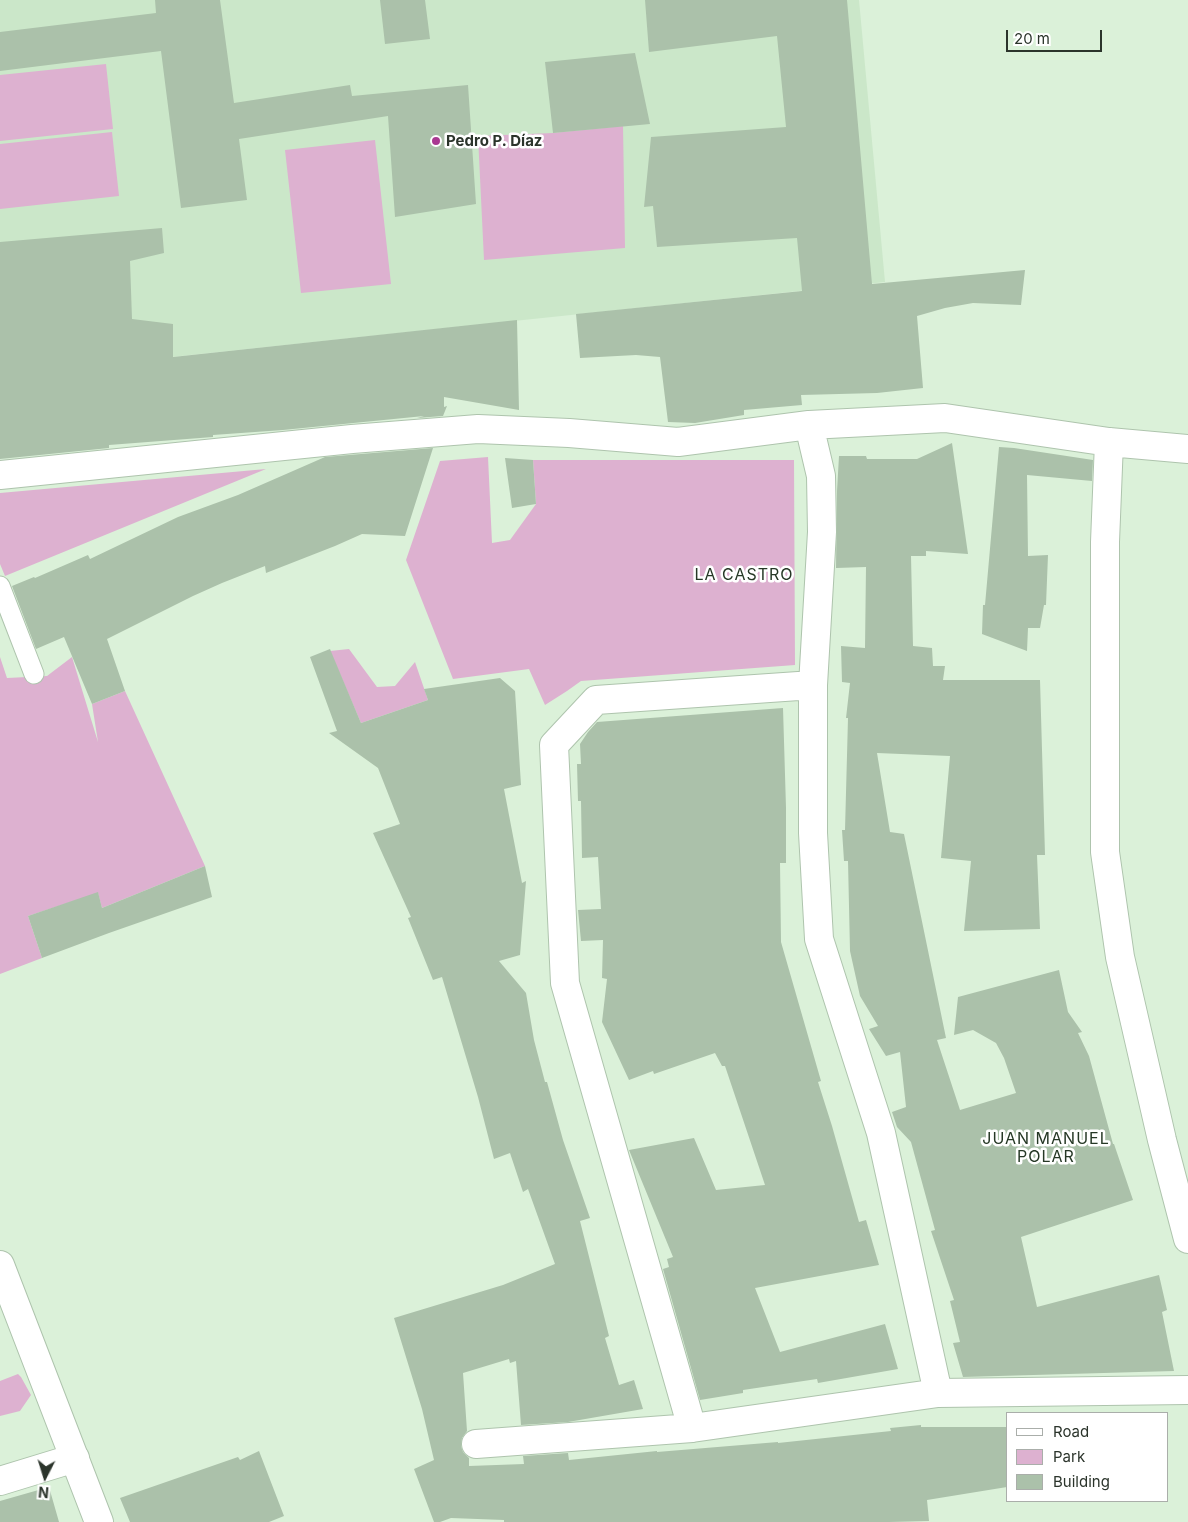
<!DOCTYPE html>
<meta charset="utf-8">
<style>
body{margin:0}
#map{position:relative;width:1188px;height:1522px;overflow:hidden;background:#dbf1d9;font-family:Inter,sans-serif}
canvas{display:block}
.legend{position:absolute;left:1006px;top:1412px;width:162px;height:90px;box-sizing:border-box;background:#fff;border:1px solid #aaaeaa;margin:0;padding:6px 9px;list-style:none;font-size:15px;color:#2b342b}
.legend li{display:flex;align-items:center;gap:10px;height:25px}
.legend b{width:25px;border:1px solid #aaaeaa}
.north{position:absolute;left:20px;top:1452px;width:50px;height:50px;-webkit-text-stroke:4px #fff;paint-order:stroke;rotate:185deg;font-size:14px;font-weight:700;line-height:20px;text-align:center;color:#2b342b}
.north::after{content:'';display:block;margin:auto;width:18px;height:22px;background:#2b342b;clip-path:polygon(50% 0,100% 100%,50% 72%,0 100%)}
.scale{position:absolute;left:1006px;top:30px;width:96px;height:22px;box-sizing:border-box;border:2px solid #2b342b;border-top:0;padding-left:6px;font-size:15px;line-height:18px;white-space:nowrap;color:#2b342b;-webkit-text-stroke:4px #fff;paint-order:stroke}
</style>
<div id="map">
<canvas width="1188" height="1522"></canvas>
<ul class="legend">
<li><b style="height:6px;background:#fff"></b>Road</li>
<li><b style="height:14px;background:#ddb1d0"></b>Park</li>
<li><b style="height:14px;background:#abc1aa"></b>Building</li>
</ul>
<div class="north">N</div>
<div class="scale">20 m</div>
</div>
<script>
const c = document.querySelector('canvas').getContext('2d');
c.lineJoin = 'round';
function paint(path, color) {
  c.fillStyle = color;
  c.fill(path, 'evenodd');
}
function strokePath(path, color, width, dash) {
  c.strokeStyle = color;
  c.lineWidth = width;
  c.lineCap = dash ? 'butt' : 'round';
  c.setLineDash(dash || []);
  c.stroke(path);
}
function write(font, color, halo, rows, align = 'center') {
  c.font = font + ' Inter,sans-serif';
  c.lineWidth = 5;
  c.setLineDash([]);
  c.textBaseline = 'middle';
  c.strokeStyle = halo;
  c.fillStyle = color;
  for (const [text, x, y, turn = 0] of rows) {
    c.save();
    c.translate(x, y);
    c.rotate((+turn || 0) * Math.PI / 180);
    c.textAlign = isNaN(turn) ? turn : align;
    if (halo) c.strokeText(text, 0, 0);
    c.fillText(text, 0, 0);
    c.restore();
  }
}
const built = new Path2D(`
 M0 0H859L885 282 0 375Z`);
const green = new Path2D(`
 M106 64 113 129 0 141V75Z
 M623 126 625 248 484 260 478 136 553 133Z
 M112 132 119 196 0 209V144Z
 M375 140 391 284 301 293 285 150Z
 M488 457 492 543 510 540 536 504 533 460H794L795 665 581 681 567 691 545 705 529 669 453 679 406 560 440 461Z
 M266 469 5 576 0 564V493Z
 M349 649 377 687 395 686 415 662 428 700 361 723 330 651Z
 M0 657 7 678 47 676 72 657 98 742 92 704 125 691 205 866 102 908 98 893 28 916 42 958 0 974Z
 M18 1374 21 1377 31 1395 20 1411 0 1416V1381Z`);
const building = new Path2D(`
 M155 0H220L234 103 350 85 352 96 468 85 476 204 395 217 388 116 239 139 247 200 181 208 161 51 0 71V32L156 13Z
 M380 0H425L430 39 385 44Z
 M645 0H847L872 284 1025 270 1021 305 973 303 945 308 917 316 923 388 877 393 801 395 802 405 744 410V415L695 423 668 422 660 357 636 355 580 358 576 314 802 291 797 238 657 247 653 206 644 207 651 137 786 127 777 36 649 52Z
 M635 53 650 124 553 133 545 62Z
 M162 228 164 253 130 261 132 319 173 324V357L517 320 519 410 444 397V407L447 406 443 416 417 418 424 416 283 430 213 435V437L109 445V448L0 459V242Z
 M952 443 968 554 926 551V556H911L913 646 932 648 933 666H945L943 680H1040L1045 855H1037L1040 929 964 931 971 861 941 858 950 756 877 753 890 832 904 834 946 1038 937 1040 960 1110 1016 1093 1004 1058 996 1043 973 1030 954 1035 958 997 1059 970 1068 1012 1082 1032 1078 1033 1089 1056 1113 1144H1114L1133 1200 1021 1237 1037 1307 1159 1275 1167 1310 1162 1312 1174 1371 963 1377 953 1343 960 1342 950 1301 954 1300 931 1231 935 1230 911 1142 897 1127 892 1112 906 1107 900 1052 886 1056 869 1029 878 1026 860 996 850 951 848 861H844L842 830H845L848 718H846L850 683 842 682 841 646 865 648 866 567 836 568 837 491 839 456H866L867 459H917Z
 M999 447 1014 448 1093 460 1092 481 1027 475 1028 556 1048 555 1046 605H1044L1040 628H1028L1027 651 982 634 983 605H985Z
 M433 448 405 536 362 534 335 546 266 573 265 566 222 583 193 596 107 639 125 691 92 704 64 637 36 649 12 586 34 577 35 578 88 555 90 559 178 517 238 495 325 457Z
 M505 458 533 460 536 504 512 508Z
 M330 649 361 723 428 700 424 689 500 678 515 691 521 785 504 789 522 883 526 881 520 955 499 961 526 993 534 1040 545 1082H547L563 1140 590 1218 580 1221 609 1336 605 1338 619 1385 634 1380 643 1409 568 1422 521 1425 516 1361 510 1363 509 1359 463 1373 467 1431 462 1438 461 1446 463 1452 469 1458V1466L524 1464 523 1456 568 1453 569 1460 657 1451V1452L778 1442V1443L891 1431 890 1428 921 1425V1427H1007V1487L927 1500 929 1521 889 1522H504V1520L451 1518 440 1522H434L414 1469 434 1460 422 1409 394 1318 503 1285 555 1264 528 1189 523 1192 510 1153 494 1159 478 1097 442 977 433 980 408 918 411 917 373 833 400 824 378 768 329 733 337 731 310 657Z
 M783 708 786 808V863H780L781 942 821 1081 818 1082 832 1126 859 1222 866 1220 879 1265 755 1288 780 1352 885 1324 898 1369 818 1383 817 1379 743 1390V1393L700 1400 663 1269 669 1267 667 1259 673 1257 629 1150 694 1138 716 1190 765 1185 725 1066H722L715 1053 654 1074 653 1071 629 1080 602 1022 607 979 602 978 603 940 581 941 578 910 601 909 598 857 582 858 581 801H578L577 764H581L580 744 588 732 597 722Z
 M205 866 212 897 109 933 42 958 28 916 98 892 102 908Z
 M259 1451 284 1516 269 1522H130L120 1498 238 1457 240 1460Z
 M49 1487 59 1522H0V1501Z`);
const lane = new Path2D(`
 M0 586 34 674`);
const street = new Path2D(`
 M809 425 821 476 822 532 813 685V833L819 939 881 1133 938 1393
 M1109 442 1105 542V852L1120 957 1162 1140 1188 1239
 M0 475 352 439 478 429 569 433 678 442 809 425 945 418 1109 442 1188 449
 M692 1428 565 983 554 745 596 700 813 685
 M476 1444 692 1428 938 1393 1188 1390
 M0 1481 75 1458`);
const secondary = new Path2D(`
 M0 1265 99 1522`);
const markers = [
 [436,141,5,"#aa3892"]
];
const poiNames = [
 ["Pedro P. Díaz",446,141]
];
const neighbourhoodNames = [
 ["LA CASTRO",744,575],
 ["JUAN MANUEL",1046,1139],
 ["POLAR",1046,1157]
];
paint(built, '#cbe7c9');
paint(green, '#ddb1d0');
paint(building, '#abc1aa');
strokePath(lane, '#aec4ad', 21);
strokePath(street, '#aec4ad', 30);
strokePath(secondary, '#aec4ad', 30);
strokePath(lane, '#fff', 19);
strokePath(street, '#fff', 28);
strokePath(secondary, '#fff', 28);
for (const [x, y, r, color] of markers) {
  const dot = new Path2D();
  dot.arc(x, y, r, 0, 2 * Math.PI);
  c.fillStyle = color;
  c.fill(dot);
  strokePath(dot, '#fff', 2);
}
write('bold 15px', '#2b342b', '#fff', poiNames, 'left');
c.letterSpacing = '1px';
write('16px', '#263826', '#fff', neighbourhoodNames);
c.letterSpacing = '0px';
</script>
